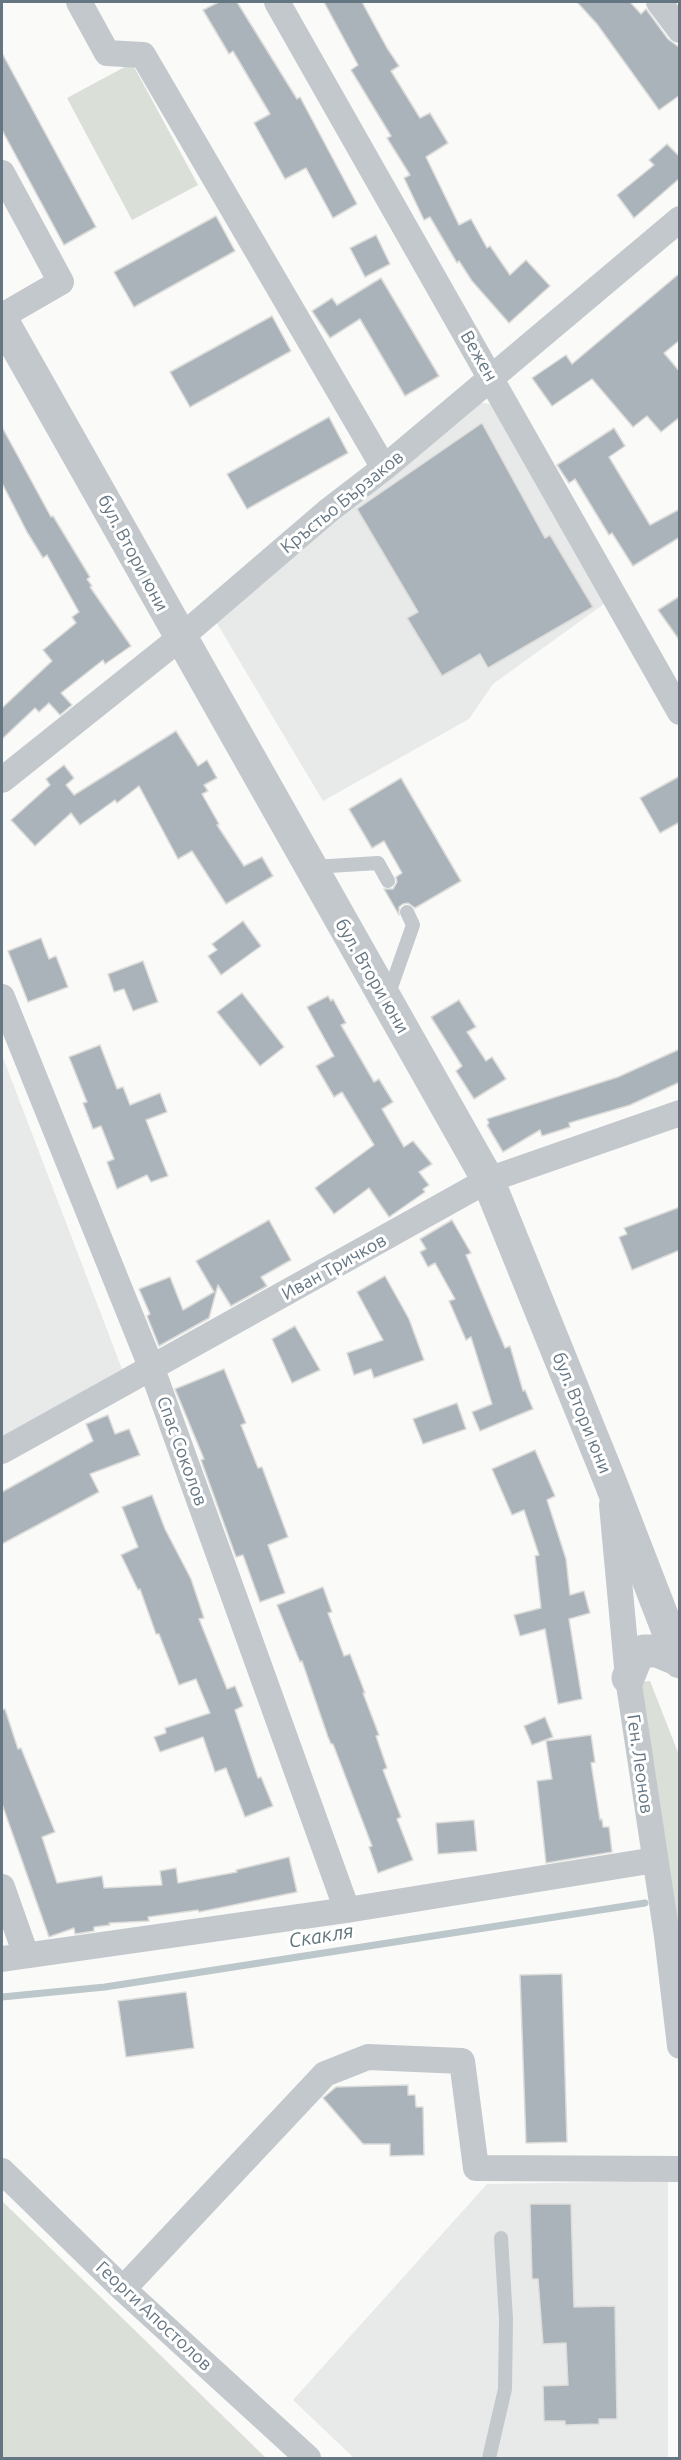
<!DOCTYPE html>
<meta charset="utf-8">
<style>
body{margin:0}
#map{position:relative;width:681px;height:2460px;overflow:hidden;background:#fafaf8;font-family:Ubuntu,sans-serif}
canvas{display:block}
.frame{position:absolute;inset:0;border:3px solid #657683;pointer-events:none}
</style>
<div id="map">
<canvas width="681" height="2460"></canvas>
<div class="frame"></div>
</div>
<script>
const c = document.querySelector('canvas').getContext('2d');
c.lineJoin = 'round';
function paint(path, color) {
  c.fillStyle = color;
  c.fill(path, 'evenodd');
}
function strokePath(path, color, width, dash) {
  c.strokeStyle = color;
  c.lineWidth = width;
  c.lineCap = dash ? 'butt' : 'round';
  c.setLineDash(dash || []);
  c.stroke(path);
}
function write(font, color, halo, rows, align = 'center') {
  c.font = font + ' Ubuntu,sans-serif';
  c.lineWidth = 6;
  c.setLineDash([]);
  c.textBaseline = 'middle';
  c.strokeStyle = halo;
  c.fillStyle = color;
  for (const [text, x, y, turn = 0] of rows) {
    c.save();
    c.translate(x, y);
    c.rotate((+turn || 0) * Math.PI / 180);
    c.textAlign = isNaN(turn) ? turn : align;
    if (halo) c.strokeText(text, 0, 0);
    c.fillText(text, 0, 0);
    c.restore();
  }
}
const built = new Path2D(`
 M477 402 491 404 604 604 493 684 469 719 323 801 215 620Z
 M2 1055 122 1369 2 1437Z
 M668 2181V2458H354L293 2400 487 2184Z`);
const green = new Path2D(`
 M132 63 198 185 132 220 67 98Z
 M650 1681 679 1755V1921L668 1907 640 1682Z
 M2 2201 266 2458H2Z`);
const stream = new Path2D(`
 M2 1997 105 1987 645 1903`);
const building = new Path2D(`
 M219 2H237L297 99 300 97 357 204 333 218 306 168 285 179 254 123 270 114 233 51 229 54 203 10Z
 M324 2H362L387 48 399 66 391 71 420 118 430 113 448 143 426 157 459 225 471 219 487 248 490 246 510 275 526 260 550 286 509 323 472 281 459 261 457 263 430 217 424 220 404 178 410 175 387 138 391 136 351 70 358 65Z
 M577 2H630L641 14 646 9 668 39 680 48V95L659 110 597 24Z
 M2 53 96 227 64 245 2 130Z
 M667 144 680 157V178L634 218 617 195 654 165 649 160Z
 M216 216 235 251 134 307 114 272Z
 M376 235 390 264 365 277 350 248Z
 M680 273V340L664 353 680 372V417L661 432 647 416 633 427 592 379 552 406 532 378 566 355 572 364Z
 M381 278 439 376 405 396 360 319 330 338 312 311 332 298 337 305Z
 M272 316 291 351 190 407 170 372Z
 M329 417 348 453 247 509 227 474Z
 M482 423 545 538 550 535 593 607 488 668 480 654 442 676 407 618 418 612 357 509Z
 M2 427 51 517 53 516 90 577 87 579 92 586 90 587 131 646 105 664 103 660 61 693 72 705 60 715 49 703 39 712 35 708 2 739V708L52 661 43 650 76 623 72 617 79 612 47 555 43 558 27 532 2 483Z
 M614 428 625 446 609 457 650 525 680 509V537L633 566 612 533 609 535 575 479 569 483 557 465Z
 M680 596V641L658 610Z
 M176 731 198 766 207 760 217 778 204 785 208 791 202 794 219 824 217 825 244 866 262 857 273 876 226 904 192 851 178 859 139 786 117 803 115 800 80 825 71 813 35 846 11 820 50 785 46 779 64 765 74 778 66 785 74 795Z
 M680 776V822L660 833 640 798Z
 M401 778 461 881 415 908 408 903 403 904 399 907V915L384 889H393L397 882 396 877 402 873 384 841 372 848 349 809Z
 M243 921 261 946 221 975 208 956 217 950 212 944Z
 M41 938 49 959 56 956 68 987 28 1002 8 951Z
 M143 961 158 1002 133 1011 124 989 114 992 108 974Z
 M242 993 284 1047 260 1066 217 1012Z
 M328 996 331 1001 333 999 346 1023 341 1025 374 1082 379 1079 393 1102 382 1109 404 1147 413 1141 432 1164 419 1172 429 1185 423 1189 425 1192 389 1217 369 1188 334 1214 315 1188 374 1145 342 1092 334 1097 316 1066 334 1056 307 1007Z
 M459 1000 476 1027 467 1032 486 1061 492 1057 506 1079 474 1099 456 1071 462 1066 431 1017Z
 M100 1045 117 1089 123 1087 130 1105 160 1093 167 1112 146 1120 168 1176 151 1182 147 1175 117 1189 107 1162 114 1159 101 1126 93 1129 83 1103 87 1102 69 1057Z
 M680 1049V1082L630 1105 569 1123 570 1127 542 1136 540 1130 503 1152 487 1125 489 1123 487 1119 618 1077Z
 M680 1207V1250L632 1270 619 1237 627 1234 624 1228Z
 M269 1220 291 1260 261 1277 267 1286 231 1306 218 1285 209 1318 159 1346 147 1316 150 1314 139 1289 170 1277 183 1310 214 1292 196 1261Z
 M452 1220 471 1253 466 1255 505 1348 510 1346 523 1391 525 1390 533 1409 480 1431 472 1412 492 1404 471 1337 466 1340 449 1301 455 1299 435 1263 428 1267 420 1252 426 1249 420 1239Z
 M385 1276 409 1319 424 1360 374 1378 371 1369 354 1375 347 1353 383 1340 357 1292Z
 M295 1326 320 1370 292 1383 272 1339Z
 M224 1369 246 1423 241 1425 258 1468 262 1467 288 1537 268 1545 285 1593 260 1602 243 1555 236 1557 201 1460 204 1459 175 1389Z
 M457 1403 466 1429 423 1444 413 1419Z
 M108 1415 115 1434 129 1429 140 1455 90 1474 99 1492 2 1544V1492L93 1441 86 1424Z
 M535 1450 555 1496 547 1500 566 1559 570 1595 584 1591 590 1613 569 1619 582 1699 558 1704 545 1629 520 1636 514 1615 541 1608 535 1556 539 1555 524 1510 512 1515 492 1469Z
 M152 1495 165 1529 191 1579 204 1618 199 1619 227 1689 235 1686 243 1706 235 1710 258 1778 261 1777 273 1806 245 1817 226 1768 215 1772 203 1737 160 1752 154 1737 166 1733 165 1728 210 1713 196 1679 179 1685 159 1634H156L140 1589 138 1590 121 1555 138 1547 122 1507Z
 M323 1587 332 1612 328 1613 344 1656 350 1654 365 1693H363L379 1735 376 1736 387 1768 383 1770 401 1817 397 1819 413 1860 378 1873 369 1847 372 1846 333 1744H331L328 1737 302 1661 300 1662 277 1605Z
 M5 1709 18 1749 21 1748 55 1832 42 1837 57 1883 102 1876 104 1888 162 1885 160 1871 176 1868 178 1883 237 1872 236 1870 289 1857 297 1892 199 1912 198 1910 148 1917 149 1921 109 1923 110 1925 94 1927V1931L75 1934 74 1928 49 1937 2 1804V1710Z
 M545 1717 553 1737 532 1745 524 1726Z
 M591 1735 595 1762 591 1763 600 1820 602 1819 603 1827H609L612 1852 546 1863 537 1781 552 1779 546 1741Z
 M474 1820 477 1851 438 1854 436 1823Z
 M562 1974 567 2142 526 2143 520 1975Z
 M186 1992 194 2048 126 2057 118 2001Z
 M408 2085V2095H415L416 2107H423L424 2155 390 2156V2144H363L323 2098 336 2087Z
 M530 2204H571L574 2307 615 2306 617 2419H599V2424L565 2425V2421H544L543 2386 568 2385 566 2343 543 2344 538 2279H532Z`);
const service = new Path2D(`
 M313 867 378 863 388 881
 M388 996 413 925 407 912
 M489 2458 505 2389 506 2319 501 2238`);
const minor = new Path2D(`
 M79 2 107 53 143 55 384 468
 M277 2 680 712
 M659 2 680 30
 M2 173 61 282 2 316
 M2 780 180 638 328 511 384 468 680 219
 M2 997 152 1369 347 1910
 M2 1451 488 1180 680 1113
 M612 1505 628 1678 667 1936 680 2046
 M2 1887 26 1955
 M2 1959 347 1910 655 1860
 M2 2171 123 2289 308 2458
 M123 2289 325 2074 368 2057 462 2061 476 2168 680 2169`);
const tertiary = new Path2D(`
 M2 320 488 1180 610 1481 680 1662
 M628 1678 636 1658 644 1651H657L679 1660`);
const streetNames = [
 ["Вежен",479,356,60],
 ["Кръстьо Бързаков",342,502,-39],
 ["бул. Втори юни",133,553,62],
 ["бул. Втори юни",372,976,60],
 ["Иван Тричков",334,1267,-29],
 ["бул. Втори юни",582,1413,68],
 ["Спас Соколов",182,1451,70],
 ["Ген. Леонов",640,1764,82],
 ["Георги Апостолов",154,2316,43]
];
const waterNames = [
 ["Скакля",321,1936,-9]
];
paint(built, '#e8e9e9');
paint(green, '#dadfd7');
strokePath(stream, '#bbc7cb', 7);
paint(building, '#aab3b9');
strokePath(building, '#dcdcda', 1.5);
strokePath(service, '#c3c8cc', 14);
strokePath(minor, '#c3c8cc', 26);
strokePath(tertiary, '#c3c8cc', 33);
write('18px', '#657683', '#fff', streetNames);
write('italic 20px', '#60757c', '#fff', waterNames);
</script>
